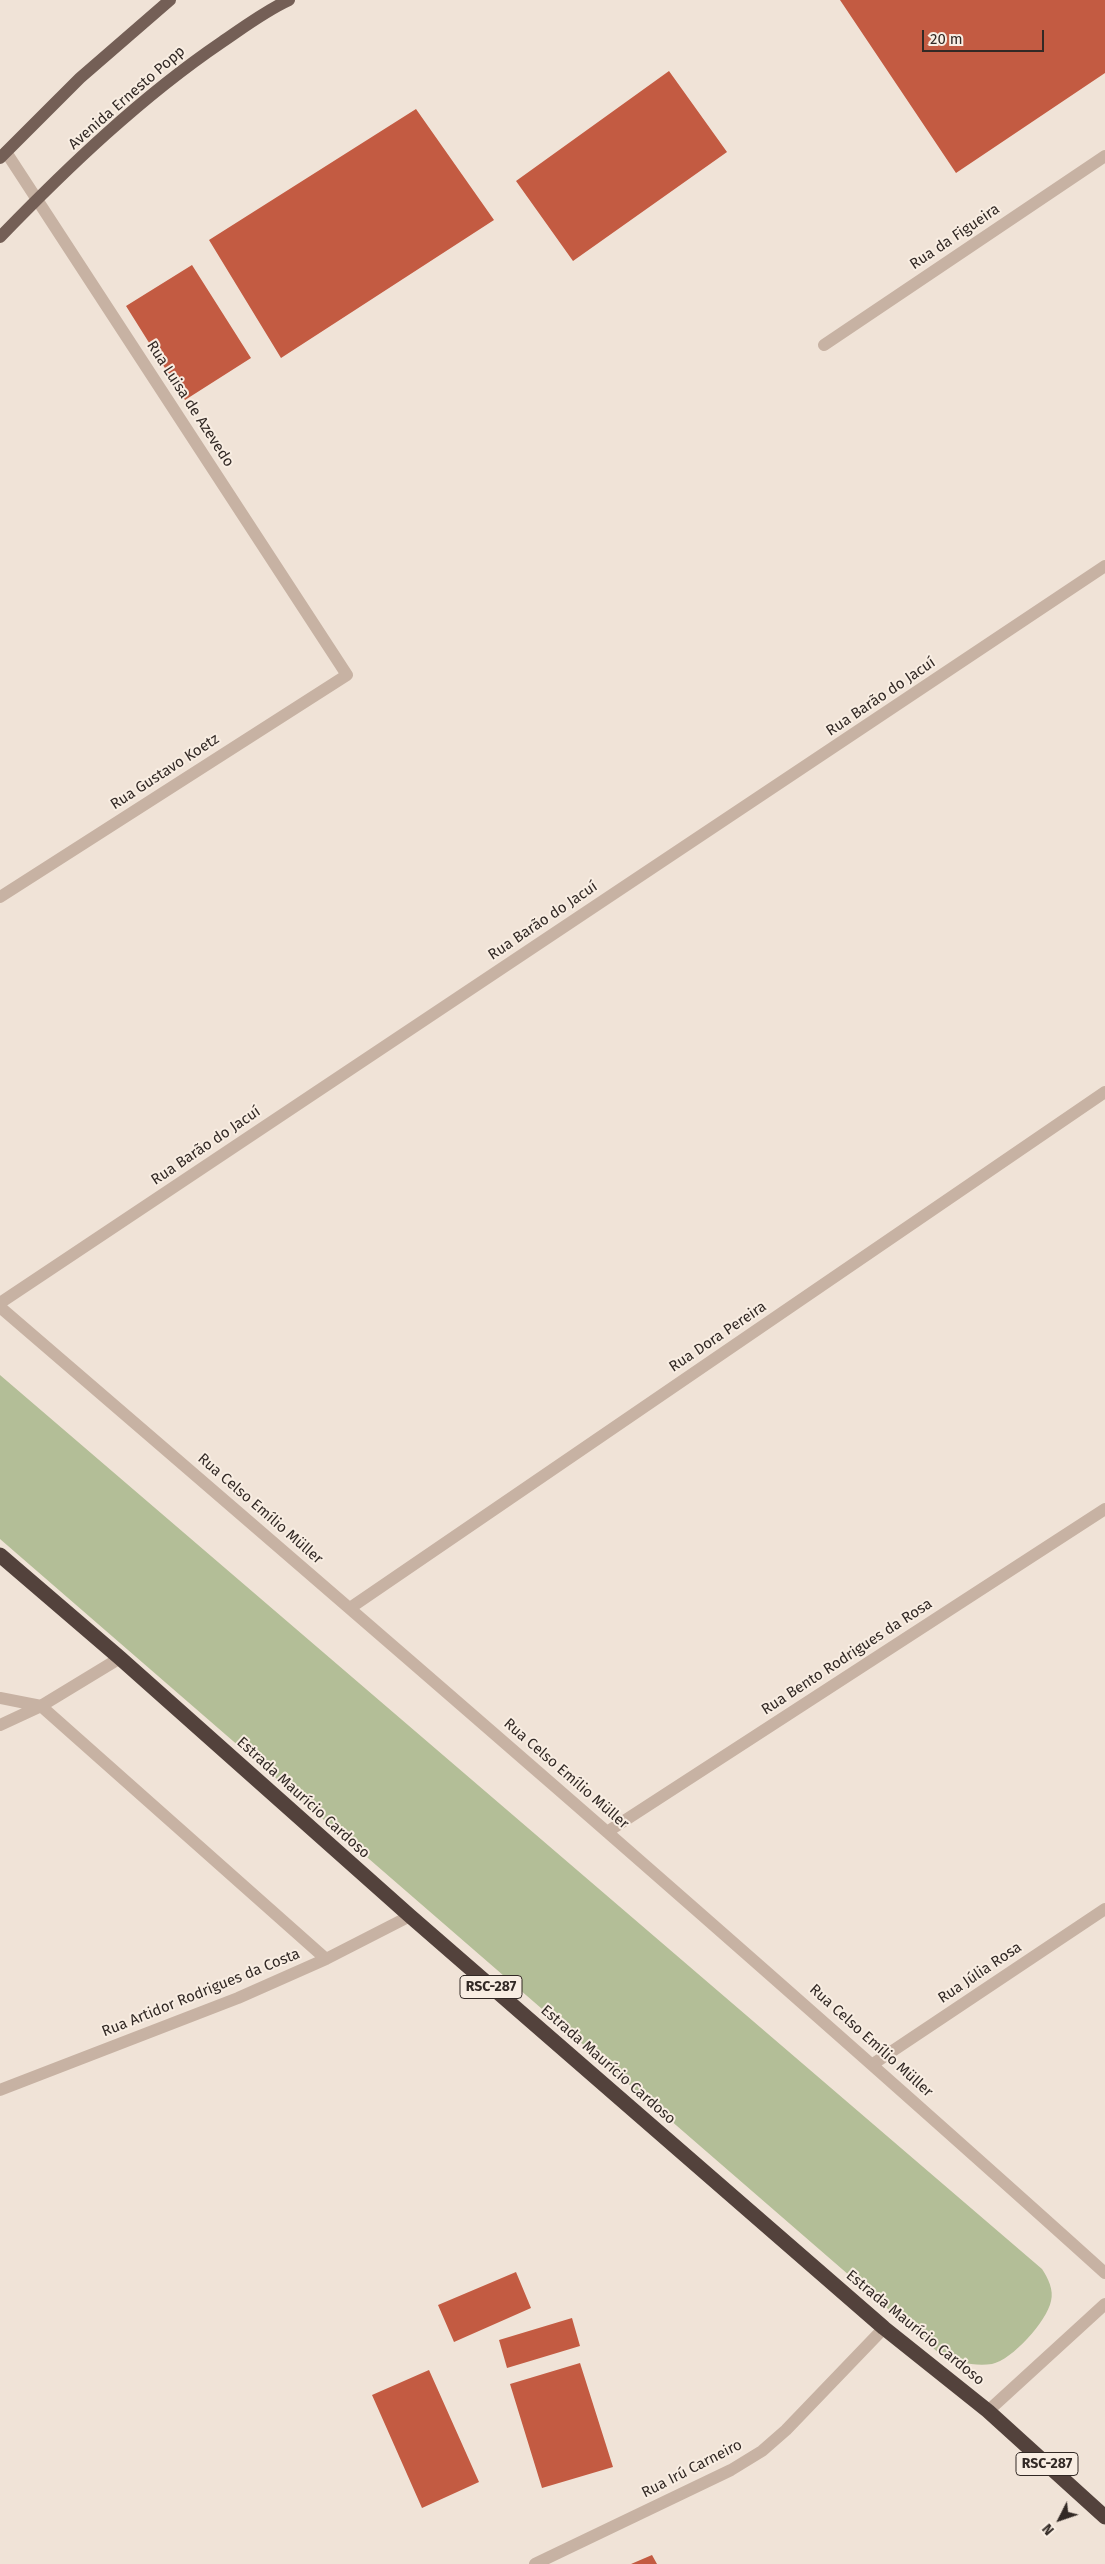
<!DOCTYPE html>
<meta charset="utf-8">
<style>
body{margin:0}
#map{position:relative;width:1105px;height:2564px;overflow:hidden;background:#f0e3d7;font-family:"Fira Sans",sans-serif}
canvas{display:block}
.north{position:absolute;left:1035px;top:2494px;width:50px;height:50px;-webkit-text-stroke:4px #f8ede2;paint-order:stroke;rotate:229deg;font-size:14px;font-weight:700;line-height:20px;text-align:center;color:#322925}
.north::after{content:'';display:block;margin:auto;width:18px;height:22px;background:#322925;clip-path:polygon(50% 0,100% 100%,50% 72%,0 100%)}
.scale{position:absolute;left:922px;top:30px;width:122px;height:22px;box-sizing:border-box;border:2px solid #322925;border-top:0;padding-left:6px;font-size:15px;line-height:18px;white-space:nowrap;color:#322925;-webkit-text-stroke:4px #f8ede2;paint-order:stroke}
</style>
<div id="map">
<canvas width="1105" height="2564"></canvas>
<div class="north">N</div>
<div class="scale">20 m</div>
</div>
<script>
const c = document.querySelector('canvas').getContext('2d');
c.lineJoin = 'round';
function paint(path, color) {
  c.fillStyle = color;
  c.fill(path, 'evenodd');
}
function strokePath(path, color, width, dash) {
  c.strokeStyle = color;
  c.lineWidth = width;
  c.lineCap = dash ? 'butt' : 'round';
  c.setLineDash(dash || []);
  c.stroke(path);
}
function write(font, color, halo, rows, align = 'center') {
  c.font = font + ' "Fira Sans",sans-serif';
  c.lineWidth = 4;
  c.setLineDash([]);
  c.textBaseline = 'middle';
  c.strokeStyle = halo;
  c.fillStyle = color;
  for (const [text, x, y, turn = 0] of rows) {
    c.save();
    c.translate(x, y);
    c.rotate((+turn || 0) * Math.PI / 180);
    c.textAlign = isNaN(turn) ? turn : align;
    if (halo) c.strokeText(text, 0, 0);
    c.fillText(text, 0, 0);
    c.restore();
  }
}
const green = new Path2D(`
 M0 1375 1042 2269C1048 2278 1054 2290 1051 2301 1047 2321 1012 2360 992 2364 973 2367 957 2361 940 2354L0 1539Z`);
const building = new Path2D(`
 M840 0H1105V73L956 173Z
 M669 71 727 152 573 261 516 181Z
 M416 109 494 220 281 358 209 240Z
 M192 265 251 358 185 400 126 306Z
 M516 2272 531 2308 454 2342 438 2305Z
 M572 2318 580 2346 507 2368 499 2340Z
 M580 2363 613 2467 542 2488 510 2384Z
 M429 2370 479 2482 422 2508 372 2395Z
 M652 2555 657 2564H631Z`);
const minor = new Path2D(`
 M824 345 1105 156
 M0 897 347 675 6 152
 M0 1303 1105 566
 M0 1307C371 1626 742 1946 1105 2273
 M350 1608 1105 1092
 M0 1698 41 1706 326 1959
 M0 1725 41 1706 120 1658
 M607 1832 1105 1509
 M873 2064 1105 1909
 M0 2090 238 1998 326 1959 410 1916
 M988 2411 1105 2304
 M535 2564 731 2470 762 2451 786 2430 884 2328`);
const major = new Path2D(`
 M0 158 80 78 170 0
 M0 237C68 167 141 97 222 42 244 27 265 11 289 0`);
const highway = new Path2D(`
 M0 1555 120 1658 410 1916 884 2328 988 2411 1105 2517`);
const shields = [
 [491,1987,62],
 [1047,2464,62]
];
const shieldNames = [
 ["RSC-287",491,1987],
 ["RSC-287",1047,2464]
];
const streetNames = [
 ["Avenida Ernesto Popp",127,98,-41],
 ["Rua da Figueira",955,237,-34],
 ["Rua Luisa de Azevedo",190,404,57],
 ["Rua Barão do Jacuí",881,697,-34],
 ["Rua Gustavo Koetz",165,772,-33],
 ["Rua Barão do Jacuí",543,921,-34],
 ["Rua Barão do Jacuí",206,1146,-34],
 ["Rua Dora Pereira",718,1337,-34],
 ["Rua Celso Emílio Müller",260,1509,41],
 ["Rua Bento Rodrigues da Rosa",847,1657,-33],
 ["Rua Celso Emílio Müller",566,1774,41],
 ["Estrada Maurício Cardoso",303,1798,42],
 ["Rua Júlia Rosa",980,1973,-34],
 ["Rua Artidor Rodrigues da Costa",201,1993,-22],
 ["Rua Celso Emílio Müller",871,2041,42],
 ["Estrada Maurício Cardoso",608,2065,41],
 ["Estrada Maurício Cardoso",915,2328,39],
 ["Rua Irú Carneiro",692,2469,-27]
];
paint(green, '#b3be97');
paint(building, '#c35b42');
strokePath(minor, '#c7b2a3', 12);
strokePath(major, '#745f56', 12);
strokePath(highway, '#53423c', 15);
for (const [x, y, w] of shields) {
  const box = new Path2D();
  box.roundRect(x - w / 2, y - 11.5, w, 23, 4);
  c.fillStyle = '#f8ede2';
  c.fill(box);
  strokePath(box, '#322925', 1);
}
write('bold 14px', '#322925', null, shieldNames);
write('15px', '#322925', '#f8ede2', streetNames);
</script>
